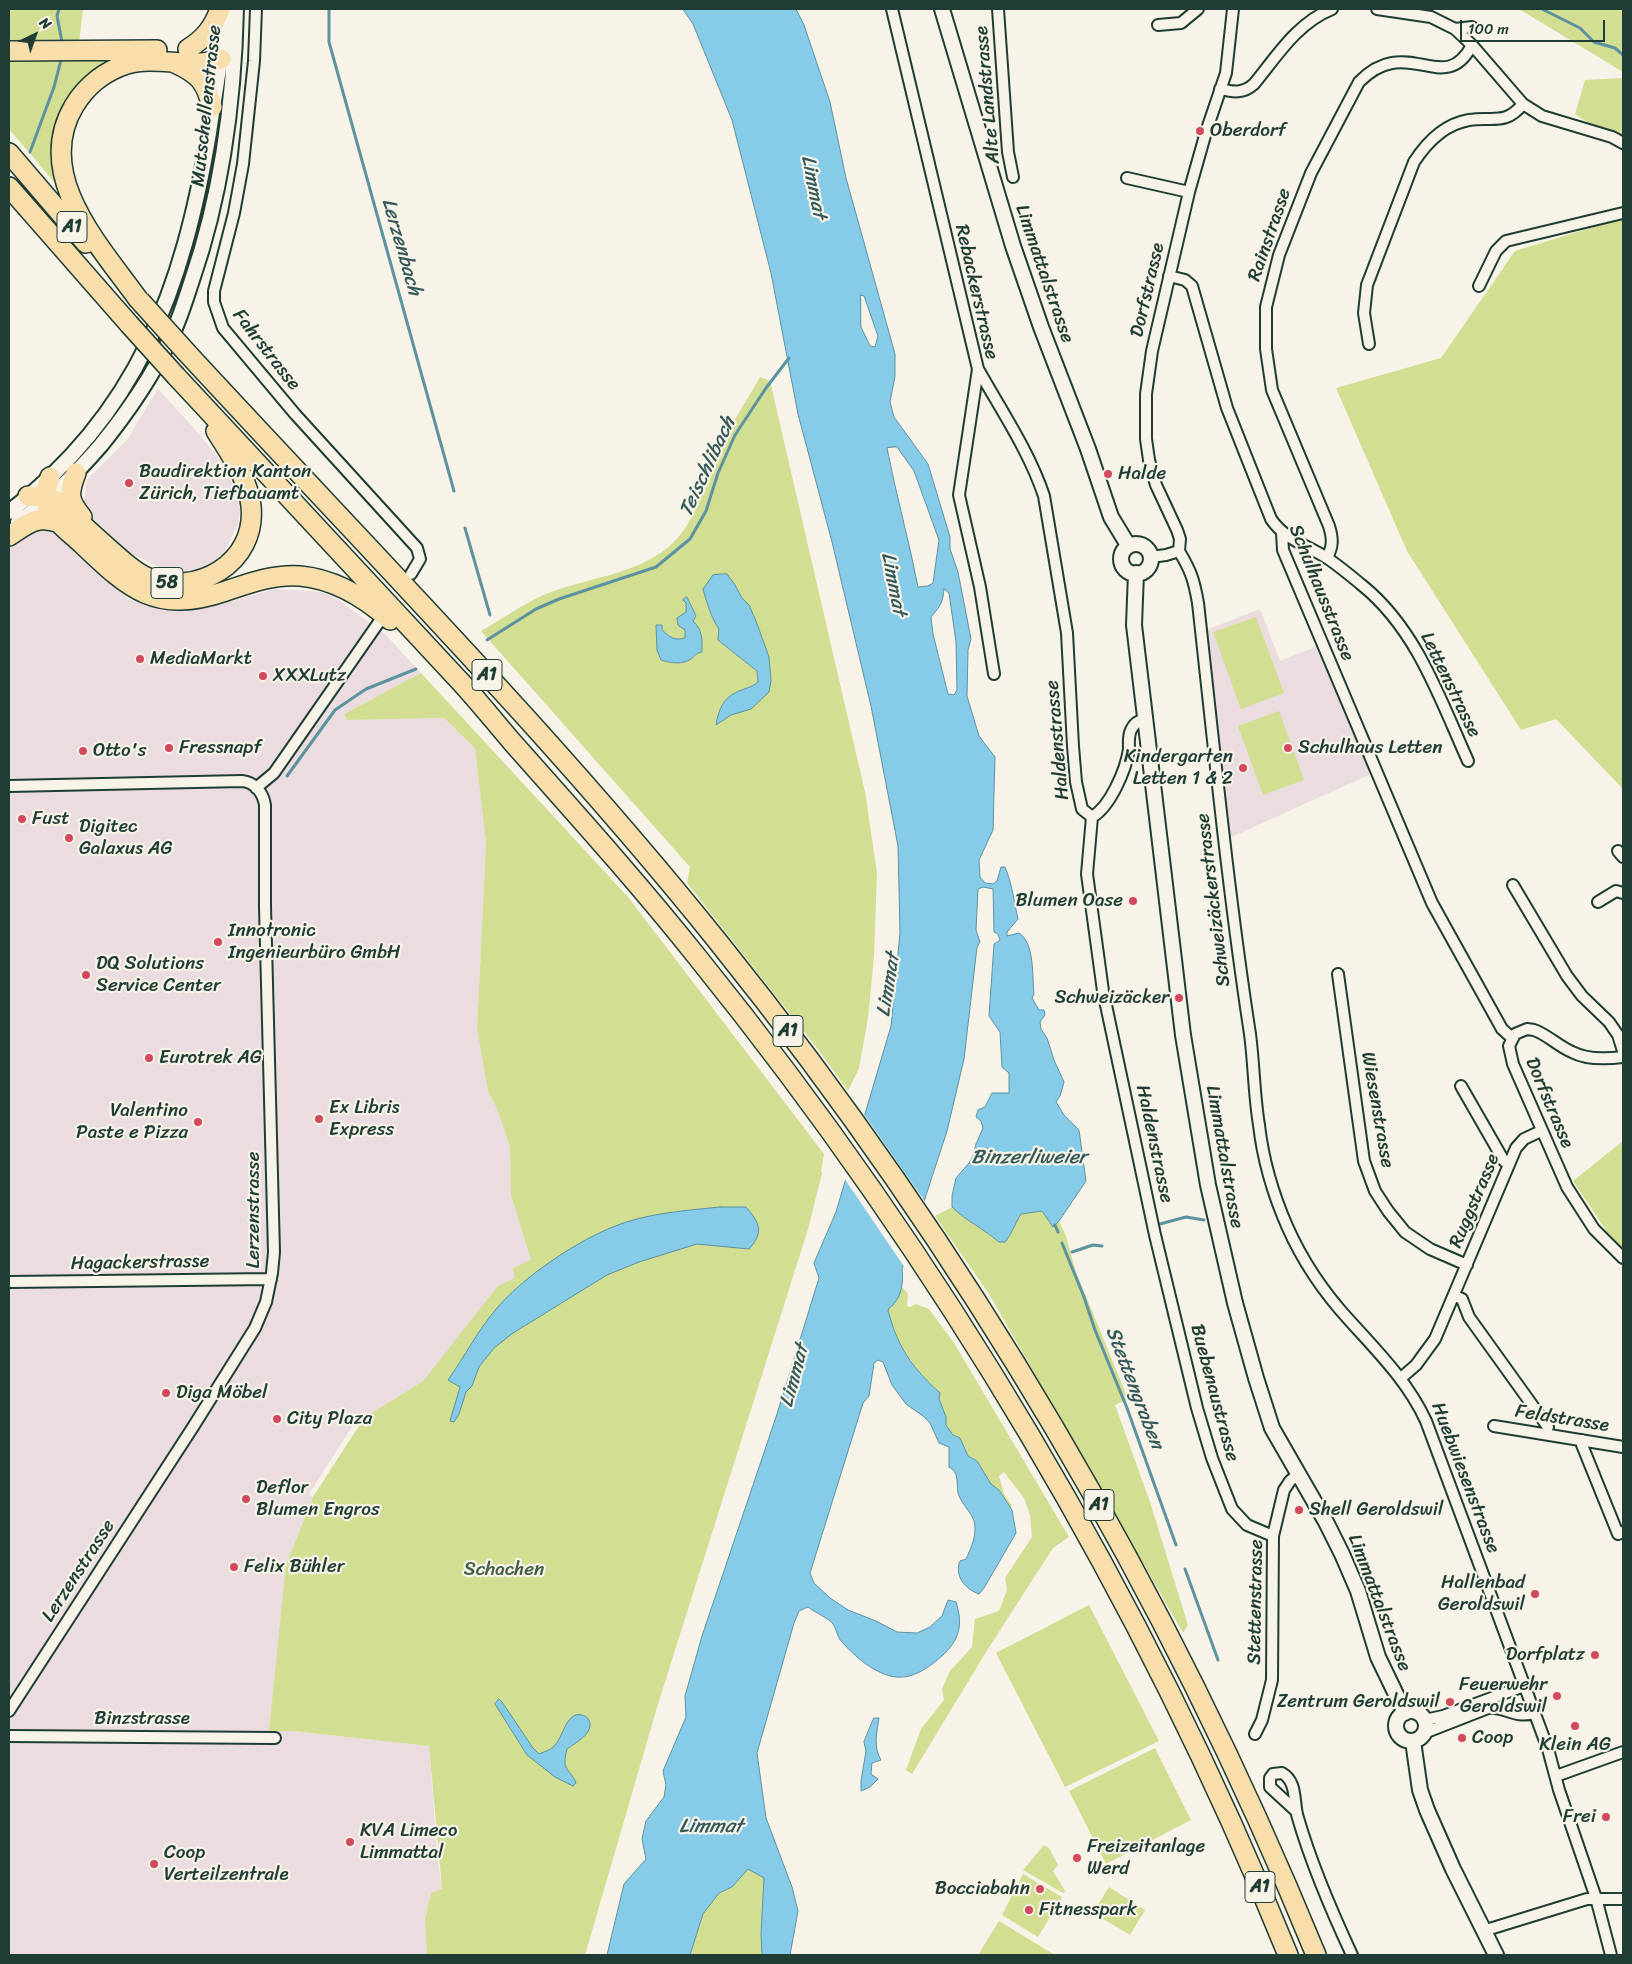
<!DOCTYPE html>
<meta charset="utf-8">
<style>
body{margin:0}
#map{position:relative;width:1632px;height:1964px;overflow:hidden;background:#f7f3e8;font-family:Sriracha,sans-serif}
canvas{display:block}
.frame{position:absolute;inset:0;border:10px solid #1f3d34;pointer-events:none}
.north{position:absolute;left:10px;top:10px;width:50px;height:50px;-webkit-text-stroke:4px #f7f3e8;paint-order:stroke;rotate:42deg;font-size:14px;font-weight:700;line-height:20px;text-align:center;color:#1f3d34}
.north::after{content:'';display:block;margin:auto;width:18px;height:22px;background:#1f3d34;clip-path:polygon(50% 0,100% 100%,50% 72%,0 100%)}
.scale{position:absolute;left:1460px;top:20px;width:145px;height:22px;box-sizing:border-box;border:2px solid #1f3d34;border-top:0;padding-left:6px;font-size:15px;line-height:18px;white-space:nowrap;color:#1f3d34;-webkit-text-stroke:4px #f7f3e8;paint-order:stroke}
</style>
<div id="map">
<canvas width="1632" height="1964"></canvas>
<div class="frame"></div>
<div class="north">N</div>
<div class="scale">100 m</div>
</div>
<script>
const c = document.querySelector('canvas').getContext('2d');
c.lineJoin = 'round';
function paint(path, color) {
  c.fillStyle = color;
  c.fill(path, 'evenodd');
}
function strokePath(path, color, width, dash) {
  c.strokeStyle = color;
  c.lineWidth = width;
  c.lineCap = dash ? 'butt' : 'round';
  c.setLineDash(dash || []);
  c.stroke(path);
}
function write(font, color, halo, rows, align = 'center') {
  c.font = font + ' Sriracha,sans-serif';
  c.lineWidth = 4.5;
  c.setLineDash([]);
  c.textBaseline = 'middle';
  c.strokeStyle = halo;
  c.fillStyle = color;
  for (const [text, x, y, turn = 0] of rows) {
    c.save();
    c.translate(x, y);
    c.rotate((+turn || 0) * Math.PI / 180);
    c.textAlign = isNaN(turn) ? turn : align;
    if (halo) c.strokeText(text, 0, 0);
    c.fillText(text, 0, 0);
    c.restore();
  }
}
const built = new Path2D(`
 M158 389 200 435 223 464 234 487 240 509 238 524 225 551 215 561 201 568 187 571 166 570 128 552 83 508 87 480 127 440Z
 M50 529 68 541 109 583 129 599 159 610 202 609 276 589 309 591 324 593 337 599 385 634 421 673 344 714 347 720 444 718 475 748 486 844 477 1029 488 1091 497 1109 510 1147 511 1195 531 1260 519 1267 515 1278 498 1287 423 1381 353 1425 309 1494 313 1497 286 1565 293 1731 429 1746 438 1861 442 1889 431 1893 425 1919 427 1955H9V546L27 532Z
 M1260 609 1280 661 1316 647 1371 774 1227 839 1201 632Z`);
const green = new Path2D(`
 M9 9H83L79 43 9 44Z
 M1519 9H1623V72Z
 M181 52 207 55H151L84 84 59 183 56 184 9 129V54Z
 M1623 78V146L1575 114 1585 80Z
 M1623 218V789L1556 719 1521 730 1407 551 1336 388 1441 358 1515 251Z
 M760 377 770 381 865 792 877 873 874 956 868 1018 859 1068 848 1091 820 1052 687 883 690 867 481 631C501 620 520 606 541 596 580 579 626 577 662 552 696 529 703 485 718 450 730 425 747 401 760 377ZM735 585 742 599 749 605 762 637 769 657 771 681 751 709 731 715 717 724 718 712 737 692 751 688 758 682 757 671 718 640 719 629C713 621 711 610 706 601ZM687 597 696 616 693 621 698 653 690 660 673 663 657 636V625H662V630C670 637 674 641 685 638Z
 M1256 617 1284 693 1241 709 1213 632Z
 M421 673 628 897 824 1154 821 1171 822 1173 808 1229 658 1704 585 1955H427L425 1919 431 1893 442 1889 429 1746 293 1731H269L286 1565 313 1497 364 1418 423 1381 498 1286 515 1278 513 1268 531 1260 511 1195 510 1147 497 1109 488 1091 477 1029 486 844 475 748 444 718 347 720 344 714Z
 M1279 711 1304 780 1263 795 1238 726Z
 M1623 1141V1249L1608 1233 1573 1181Z
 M952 1207C966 1221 984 1229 999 1242L1010 1236 1012 1228 1021 1214 1042 1211 1053 1227 1059 1221 1066 1236 1075 1269 1128 1399 1115 1405 1150 1502 1188 1625 1183 1633 989 1294 935 1216Z
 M902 1287 908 1294 907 1306 910 1307 916 1304 929 1309 954 1343 1069 1537 1053 1548 988 1649 912 1774 906 1770 921 1729 944 1700 942 1689 950 1671 972 1647 975 1619 999 1611 1007 1590 1005 1578 1032 1537 1030 1515 1024 1498 1004 1472 999 1476 1004 1494 1012 1506 1010 1508 999 1490 991 1485 982 1472 977 1461 968 1456 960 1438 953 1435 946 1425V1417L939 1399 940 1393 923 1378 904 1351 896 1337 888 1311 889 1308 897 1301Z
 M1089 1605 1159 1741 1065 1787 996 1653Z
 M1155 1748 1191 1820 1106 1864 1069 1791Z
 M1044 1845 1049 1848 1058 1865 1053 1871 1065 1891 1063 1893 1023 1870Z
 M748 1869 764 1878 761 1934 762 1955H690L703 1914 719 1893 732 1887Z
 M1023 1874 1062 1897 1038 1937 1002 1915Z
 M1109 1887 1145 1910 1130 1935 1093 1913Z
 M999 1921 1055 1955H978Z`);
const water = new Path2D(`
 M683 9H796L804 25 830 102 846 178 895 354V376L890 402 894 417 928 464 950 537V549L958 572 971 639 968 650 967 696 979 736 995 757 993 830 979 860 980 877 985 883 993 884 997 881 1001 867H1005C1012 883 1014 902 1018 919L1007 932V936L1019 933C1035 943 1032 977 1034 994L1032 998 1039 1010H1044L1045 1015 1040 1022 1041 1029 1047 1038 1054 1060 1064 1082 1060 1096 1056 1102 1064 1115 1079 1130 1086 1181 1059 1221 1053 1227 1042 1211 1021 1214C1015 1223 1012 1234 1005 1242H999C984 1229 966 1221 952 1207V1196L956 1178 969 1163 973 1156 976 1144 983 1128 981 1121 976 1117 978 1110 985 1107 992 1093H1009V1073L1002 1067 1000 1032 989 1016 994 944 1000 940 998 934 994 932 993 889 983 887 978 889 976 930 980 942 977 947 964 1059 947 1131 902 1269C904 1282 901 1301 889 1308L888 1311C891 1319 893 1329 897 1337 906 1359 923 1378 940 1393L939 1399 946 1417V1425L953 1435 960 1438 968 1456 977 1461 991 1484 999 1490 1012 1510 1016 1533 984 1588 979 1594C965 1589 954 1576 960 1561L966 1559C970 1550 975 1540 975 1529 976 1516 965 1509 960 1498 954 1487 962 1474 949 1467V1447L939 1443 930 1423 923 1416 906 1404 892 1385 883 1362 878 1360 874 1363 869 1396 863 1403 810 1573 814 1583 830 1598 848 1610 876 1621 897 1632 917 1633 930 1627 942 1616 948 1600 956 1602C963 1624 960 1639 943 1655 931 1666 914 1679 896 1677 876 1675 854 1656 842 1642 837 1637 837 1630 833 1624 830 1619 814 1612 808 1607L799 1611 794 1623 757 1753 766 1818 792 1887 798 1911 790 1955H762L761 1934 764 1878 748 1869 732 1887 719 1893 703 1914 690 1955H607L624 1884 646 1859 642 1839 646 1821 664 1797 666 1785 663 1771 686 1717 685 1696 702 1636 777 1414 819 1278 814 1263 836 1212 891 1026 900 933 898 846 871 706 832 542 798 414 771 273 732 120 693 24ZM861 295 864 296 878 336 875 347 870 346 861 327ZM897 447 914 471 939 540 933 583 928 586 918 587C909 540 896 495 887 448ZM944 589 949 593 956 642 957 690 954 695 948 694 933 634 931 617C940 606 943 603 944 589Z
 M727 574 735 585 742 598 749 605 756 621 769 657 771 681 769 692 751 709 731 715 716 725C718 711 723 698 737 692 745 688 751 688 758 682L757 671 718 640 719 629C712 620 706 600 703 589L713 575Z
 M687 597 696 616 693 621C703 630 702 640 702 652 696 653 695 656 691 659 682 665 671 663 661 660L657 650 656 625H662V630C670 637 674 641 685 638V630L678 625 677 618 686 612V603L683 600Z
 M720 1207H746C760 1223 764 1232 749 1249L697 1244 639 1262 607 1275 513 1333 494 1348 479 1367 472 1386 466 1392 459 1414 454 1422 450 1421 460 1387 448 1380C465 1356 478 1330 497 1308 527 1273 589 1232 633 1220 662 1212 691 1210 720 1207Z
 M499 1699 502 1702 533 1748 539 1754C543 1752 549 1751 553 1747 562 1739 563 1725 572 1717 576 1713 586 1714 589 1720 595 1733 575 1743 567 1749 566 1753 565 1757 565 1761 564 1770 574 1775 576 1783L573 1786 555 1777 527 1755 495 1704Z
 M874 1718H879C877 1732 873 1747 881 1760L872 1763 871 1774 878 1779 870 1787 861 1791V1781L866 1751 864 1742Z`);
const pier = new Path2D(`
 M863 1113 926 1203 905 1268 844 1178Z`);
const stream = new Path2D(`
 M59 9 57 16 62 42
 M329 9V42L454 491
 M1542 9 1580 28 1594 42 1615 48 1623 55
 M30 152 54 87 62 56
 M465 528 490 615
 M487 640 536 609 559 599 656 567 690 539 706 511 718 473 735 435 766 388 789 358
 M287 776 335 710 366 689 416 669
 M1160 1224 1186 1217 1204 1220
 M1055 1225 1058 1232
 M1062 1243 1084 1297 1095 1330 1127 1408 1176 1545
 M1072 1252 1093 1245 1102 1246
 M1185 1569 1218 1660`);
const street = new Path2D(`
 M256 9 254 61 243 164 234 213 214 291V302L223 328 295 414 417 548 420 559 411 574
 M892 9 978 369 959 495 980 587 994 674
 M998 9 1008 152 1013 177
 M1377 9 1431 17 1455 29 1472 27
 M1158 25 1181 23 1198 9
 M1455 29 1472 45 1523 104 1542 116 1612 137 1623 143
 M1220 89C1233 92 1243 94 1254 84 1277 56 1297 23 1332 9
 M1127 178 1189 192
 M1169 276 1185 280 1192 286 1227 408 1271 519C1285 540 1307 545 1327 558 1339 566 1351 576 1363 586 1417 630 1440 699 1468 761
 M1479 286 1496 251 1506 241 1623 213
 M1369 344 1364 313 1367 285 1414 162C1427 142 1445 124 1469 120 1493 116 1505 126 1523 104
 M978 369C1001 410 1029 451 1044 496L1067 633 1073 746 1076 782 1082 809 1092 817 1087 874 1103 991 1155 1235 1197 1408 1212 1458 1232 1509 1247 1525 1273 1536
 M1282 533 1283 550 1432 903 1502 1029 1512 1038
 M1179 551C1191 571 1194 580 1198 603 1214 747 1228 891 1250 1034 1254 1064 1254 1095 1259 1125 1263 1160 1273 1194 1287 1226 1302 1260 1325 1294 1350 1321 1379 1353 1408 1382 1426 1421L1548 1749 1559 1790 1596 1898 1611 1955
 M1179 551 1180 539 1177 530 1156 485 1149 460 1146 439V394L1152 351 1189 192 1206 132 1226 73 1233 9
 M1151 557 1166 555 1179 551
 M1327 558C1333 546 1333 539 1329 526L1272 390 1266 349V307L1279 255 1311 173 1359 82C1368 73 1379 65 1392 63 1424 57 1451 86 1472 45
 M9 786 242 781C254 782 263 792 265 805V907L274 1252 272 1273 266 1302 255 1328 193 1427 9 1711
 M256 788 274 773 379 622
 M1092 817C1110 807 1126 770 1129 749 1129 743 1128 736 1131 730 1134 723 1140 720 1146 719
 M1618 851 1623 857
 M1513 885 1567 976 1582 996 1609 1022 1618 1035 1623 1051
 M1598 902 1616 891 1623 893
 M1338 974 1364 1161 1375 1191 1388 1211 1405 1232 1430 1249 1467 1265
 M1623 1057C1607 1059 1587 1060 1572 1052 1558 1046 1548 1035 1534 1030L1527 1029 1515 1034 1509 1046 1513 1064 1567 1187 1594 1229 1623 1258
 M1461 1086 1504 1161 1509 1163
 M9 1282 271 1279
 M1455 1296 1462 1299 1469 1317 1479 1331 1548 1427
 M1401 1378 1416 1365 1435 1339 1516 1148 1524 1139 1541 1131
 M1494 1426 1623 1447
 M1582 1440V1445L1618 1534 1623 1532
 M1425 1720 1443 1716 1524 1686
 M1424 1733 1488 1708C1505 1706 1515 1719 1534 1713
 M1255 1734 1262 1720 1272 1680 1273 1536 1284 1490 1290 1481 1298 1474
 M9 1736 275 1738
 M1556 1776 1623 1752
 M1295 1810 1270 1787V1778L1273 1774 1282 1773C1298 1782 1293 1803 1298 1818 1312 1866 1331 1910 1352 1955
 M1483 1931 1587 1899H1623`);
const secondary = new Path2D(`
 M942 9 1013 246 1041 327 1088 449 1111 517 1128 545
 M9 512C138 414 183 288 209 133 215 91 224 51 223 9
 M18 522C50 500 76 474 101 445 127 413 151 378 169 341 179 322 185 301 192 280 222 193 234 101 236 9
 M1121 559a15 15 0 1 1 30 0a15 15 0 1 1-30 0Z
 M1136 573 1134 625 1183 1035 1208 1185 1235 1303 1256 1378 1272 1428 1326 1522 1342 1554 1358 1591 1378 1657 1405 1713
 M1396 1726a15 15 0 1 1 30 0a15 15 0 1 1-30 0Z
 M1413 1741 1420 1790 1427 1810 1453 1869 1496 1955`);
const highway = new Path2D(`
 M188 49C205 38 213 28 220 9
 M9 51 157 50
 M175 63C199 74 206 82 212 107
 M9 153 86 243
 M9 187 129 324
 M138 299C99 245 33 175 74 106 86 86 105 71 127 64 157 55 191 70 221 59
 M188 354C367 548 553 736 719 943 965 1249 1167 1591 1316 1955
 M176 376C269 477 363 576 456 677 476 698 494 721 513 743 576 814 639 884 698 958 941 1259 1143 1597 1288 1955
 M76 473C68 494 68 500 82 517
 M50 477C48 484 45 492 45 499 47 516 68 531 80 542 129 589 155 615 226 591 250 583 274 574 300 576 335 579 364 597 390 620
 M28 496 45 497 56 501C73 516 90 532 107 547 120 558 131 570 146 577 196 598 257 563 251 506 248 478 230 454 216 431
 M9 536C29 523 36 515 60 523`);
const highwayBridge = new Path2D(`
 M140 301 188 354
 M129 324 176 376`);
const markers = [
 [1200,131,5,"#d1495b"],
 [1108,474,5,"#d1495b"],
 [129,483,5,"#d1495b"],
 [140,659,5,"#d1495b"],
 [263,676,5,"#d1495b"],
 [169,748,5,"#d1495b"],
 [1288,748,5,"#d1495b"],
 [83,751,5,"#d1495b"],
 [1243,768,5,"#d1495b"],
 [22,819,5,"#d1495b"],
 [69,838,5,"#d1495b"],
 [1133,901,5,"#d1495b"],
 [218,942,5,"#d1495b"],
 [86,975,5,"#d1495b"],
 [1179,998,5,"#d1495b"],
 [149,1058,5,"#d1495b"],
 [319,1119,5,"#d1495b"],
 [198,1122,5,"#d1495b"],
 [166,1393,5,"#d1495b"],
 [277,1419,5,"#d1495b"],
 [246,1499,5,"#d1495b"],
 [1299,1510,5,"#d1495b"],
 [234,1567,5,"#d1495b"],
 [1535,1594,5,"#d1495b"],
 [1595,1655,5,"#d1495b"],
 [1557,1696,5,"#d1495b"],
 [1450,1702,5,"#d1495b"],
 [1575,1726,5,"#d1495b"],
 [1462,1738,5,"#d1495b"],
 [1606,1817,5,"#d1495b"],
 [350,1842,5,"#d1495b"],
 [1077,1858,5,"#d1495b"],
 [154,1864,5,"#d1495b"],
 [1040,1889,5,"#d1495b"],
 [1029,1910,5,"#d1495b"]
];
const shields = [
 [72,227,30],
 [167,583,32],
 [487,675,30],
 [788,1031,30],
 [1099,1505,30],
 [1260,1887,30]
];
const shieldNames = [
 ["A1",72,227],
 ["58",167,583],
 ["A1",487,675],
 ["A1",788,1031],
 ["A1",1099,1505],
 ["A1",1260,1887]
];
const streetNames = [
 ["Alte Landstrasse",988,95,-95],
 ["Mutschellenstrasse",207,106,-84],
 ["Rainstrasse",1270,235,-71],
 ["Limmattalstrasse",1044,274,71],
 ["Dorfstrasse",1148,290,-77],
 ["Rebackerstrasse",976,292,77],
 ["Fahrstrasse",266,350,52],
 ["Schulhausstrasse",1321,593,68],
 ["Lettenstrasse",1450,685,64],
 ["Haldenstrasse",1058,740,-95],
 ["Schweizäckerstrasse",1214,900,-97],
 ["Dorfstrasse",1549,1103,67],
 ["Wiesenstrasse",1377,1110,80],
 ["Haldenstrasse",1154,1144,78],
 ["Limmattalstrasse",1224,1157,80],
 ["Ruggstrasse",1475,1201,-67],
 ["Lerzenstrasse",254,1210,-90],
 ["Hagackerstrasse",140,1263,-1],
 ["Buebenaustrasse",1214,1393,75],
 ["Feldstrasse",1562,1419,9],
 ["Huebwiesenstrasse",1465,1478,69],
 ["Lerzenstrasse",79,1571,-57],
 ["Stettenstrasse",1256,1602,-89],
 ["Limmattalstrasse",1379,1603,69],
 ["Binzstrasse",142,1719]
];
const poiNames = [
 ["Oberdorf",1210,131],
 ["Baudirektion Kanton",139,472],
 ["Zürich, Tiefbauamt",139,494],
 ["Halde",1118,474],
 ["MediaMarkt",150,659],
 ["XXXLutz",273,676],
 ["Fressnapf",179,748],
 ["Schulhaus Letten",1298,748],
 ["Otto's",93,751],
 ["Kindergarten",1233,757,"right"],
 ["Letten 1 & 2",1233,779,"right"],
 ["Fust",32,819],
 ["Digitec",79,827],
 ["Galaxus AG",79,849],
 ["Blumen Oase",1123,901,"right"],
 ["Innotronic",228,931],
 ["Ingenieurbüro GmbH",228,953],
 ["DQ Solutions",96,964],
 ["Service Center",96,986],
 ["Schweizäcker",1169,998,"right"],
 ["Eurotrek AG",159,1058],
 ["Ex Libris",329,1108],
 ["Express",329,1130],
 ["Valentino",188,1111,"right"],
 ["Paste e Pizza",188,1133,"right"],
 ["Diga Möbel",176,1393],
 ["City Plaza",287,1419],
 ["Deflor",256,1488],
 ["Blumen Engros",256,1510],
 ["Shell Geroldswil",1309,1510],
 ["Felix Bühler",244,1567],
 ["Hallenbad",1525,1583,"right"],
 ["Geroldswil",1525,1605,"right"],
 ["Dorfplatz",1585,1655,"right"],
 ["Feuerwehr",1547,1685,"right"],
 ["Geroldswil",1547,1707,"right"],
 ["Zentrum Geroldswil",1440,1702,"right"],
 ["Coop",1472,1738],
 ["Klein AG",1575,1745,"center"],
 ["Frei",1596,1817,"right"],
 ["KVA Limeco",360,1831],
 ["Limmattal",360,1853],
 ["Freizeitanlage",1087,1847],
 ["Werd",1087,1869],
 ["Coop",164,1853],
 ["Verteilzentrale",164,1875],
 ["Bocciabahn",1030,1889,"right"],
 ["Fitnesspark",1039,1910]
];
const parkNames = [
 ["Schachen",504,1570]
];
const waterNames = [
 ["Limmat",813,187,79],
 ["Lerzenbach",401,247,74],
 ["Teischlibach",708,467,-65],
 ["Limmat",893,584,79],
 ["Limmat",889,985,-81],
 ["Binzerliweier",1029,1158],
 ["Limmat",795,1376,-75],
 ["Stettengraben",1134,1388,69],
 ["Limmat",711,1827]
];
paint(built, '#ebdcdf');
paint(green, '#d2de91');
paint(water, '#86cbe8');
strokePath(water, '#5d92a0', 1);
paint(pier, '#f7f3e8');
strokePath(stream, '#5d92a0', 3);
strokePath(street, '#1f3d34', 14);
strokePath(secondary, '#1f3d34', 18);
strokePath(highway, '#1f3d34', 22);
strokePath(street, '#f7f3e8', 10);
strokePath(secondary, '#f7f3e8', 14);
strokePath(highway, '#f8deab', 19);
strokePath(highwayBridge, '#1f3d34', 22, []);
strokePath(highwayBridge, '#f8deab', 19);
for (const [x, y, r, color] of markers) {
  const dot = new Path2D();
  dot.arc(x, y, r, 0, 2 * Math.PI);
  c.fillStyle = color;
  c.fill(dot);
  strokePath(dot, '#f7f3e8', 2);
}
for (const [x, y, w] of shields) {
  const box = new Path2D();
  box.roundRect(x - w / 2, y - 15.5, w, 31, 4);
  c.fillStyle = '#f7f3e8';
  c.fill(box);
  strokePath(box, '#1f3d34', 1);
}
write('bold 18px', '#1f3d34', null, shieldNames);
write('19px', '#1f3d34', '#f7f3e8', streetNames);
write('19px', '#1f3d34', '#f7f3e8', poiNames, 'left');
write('19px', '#435d47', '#f7f3e8', parkNames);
write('italic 20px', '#345958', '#f7f3e8', waterNames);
</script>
